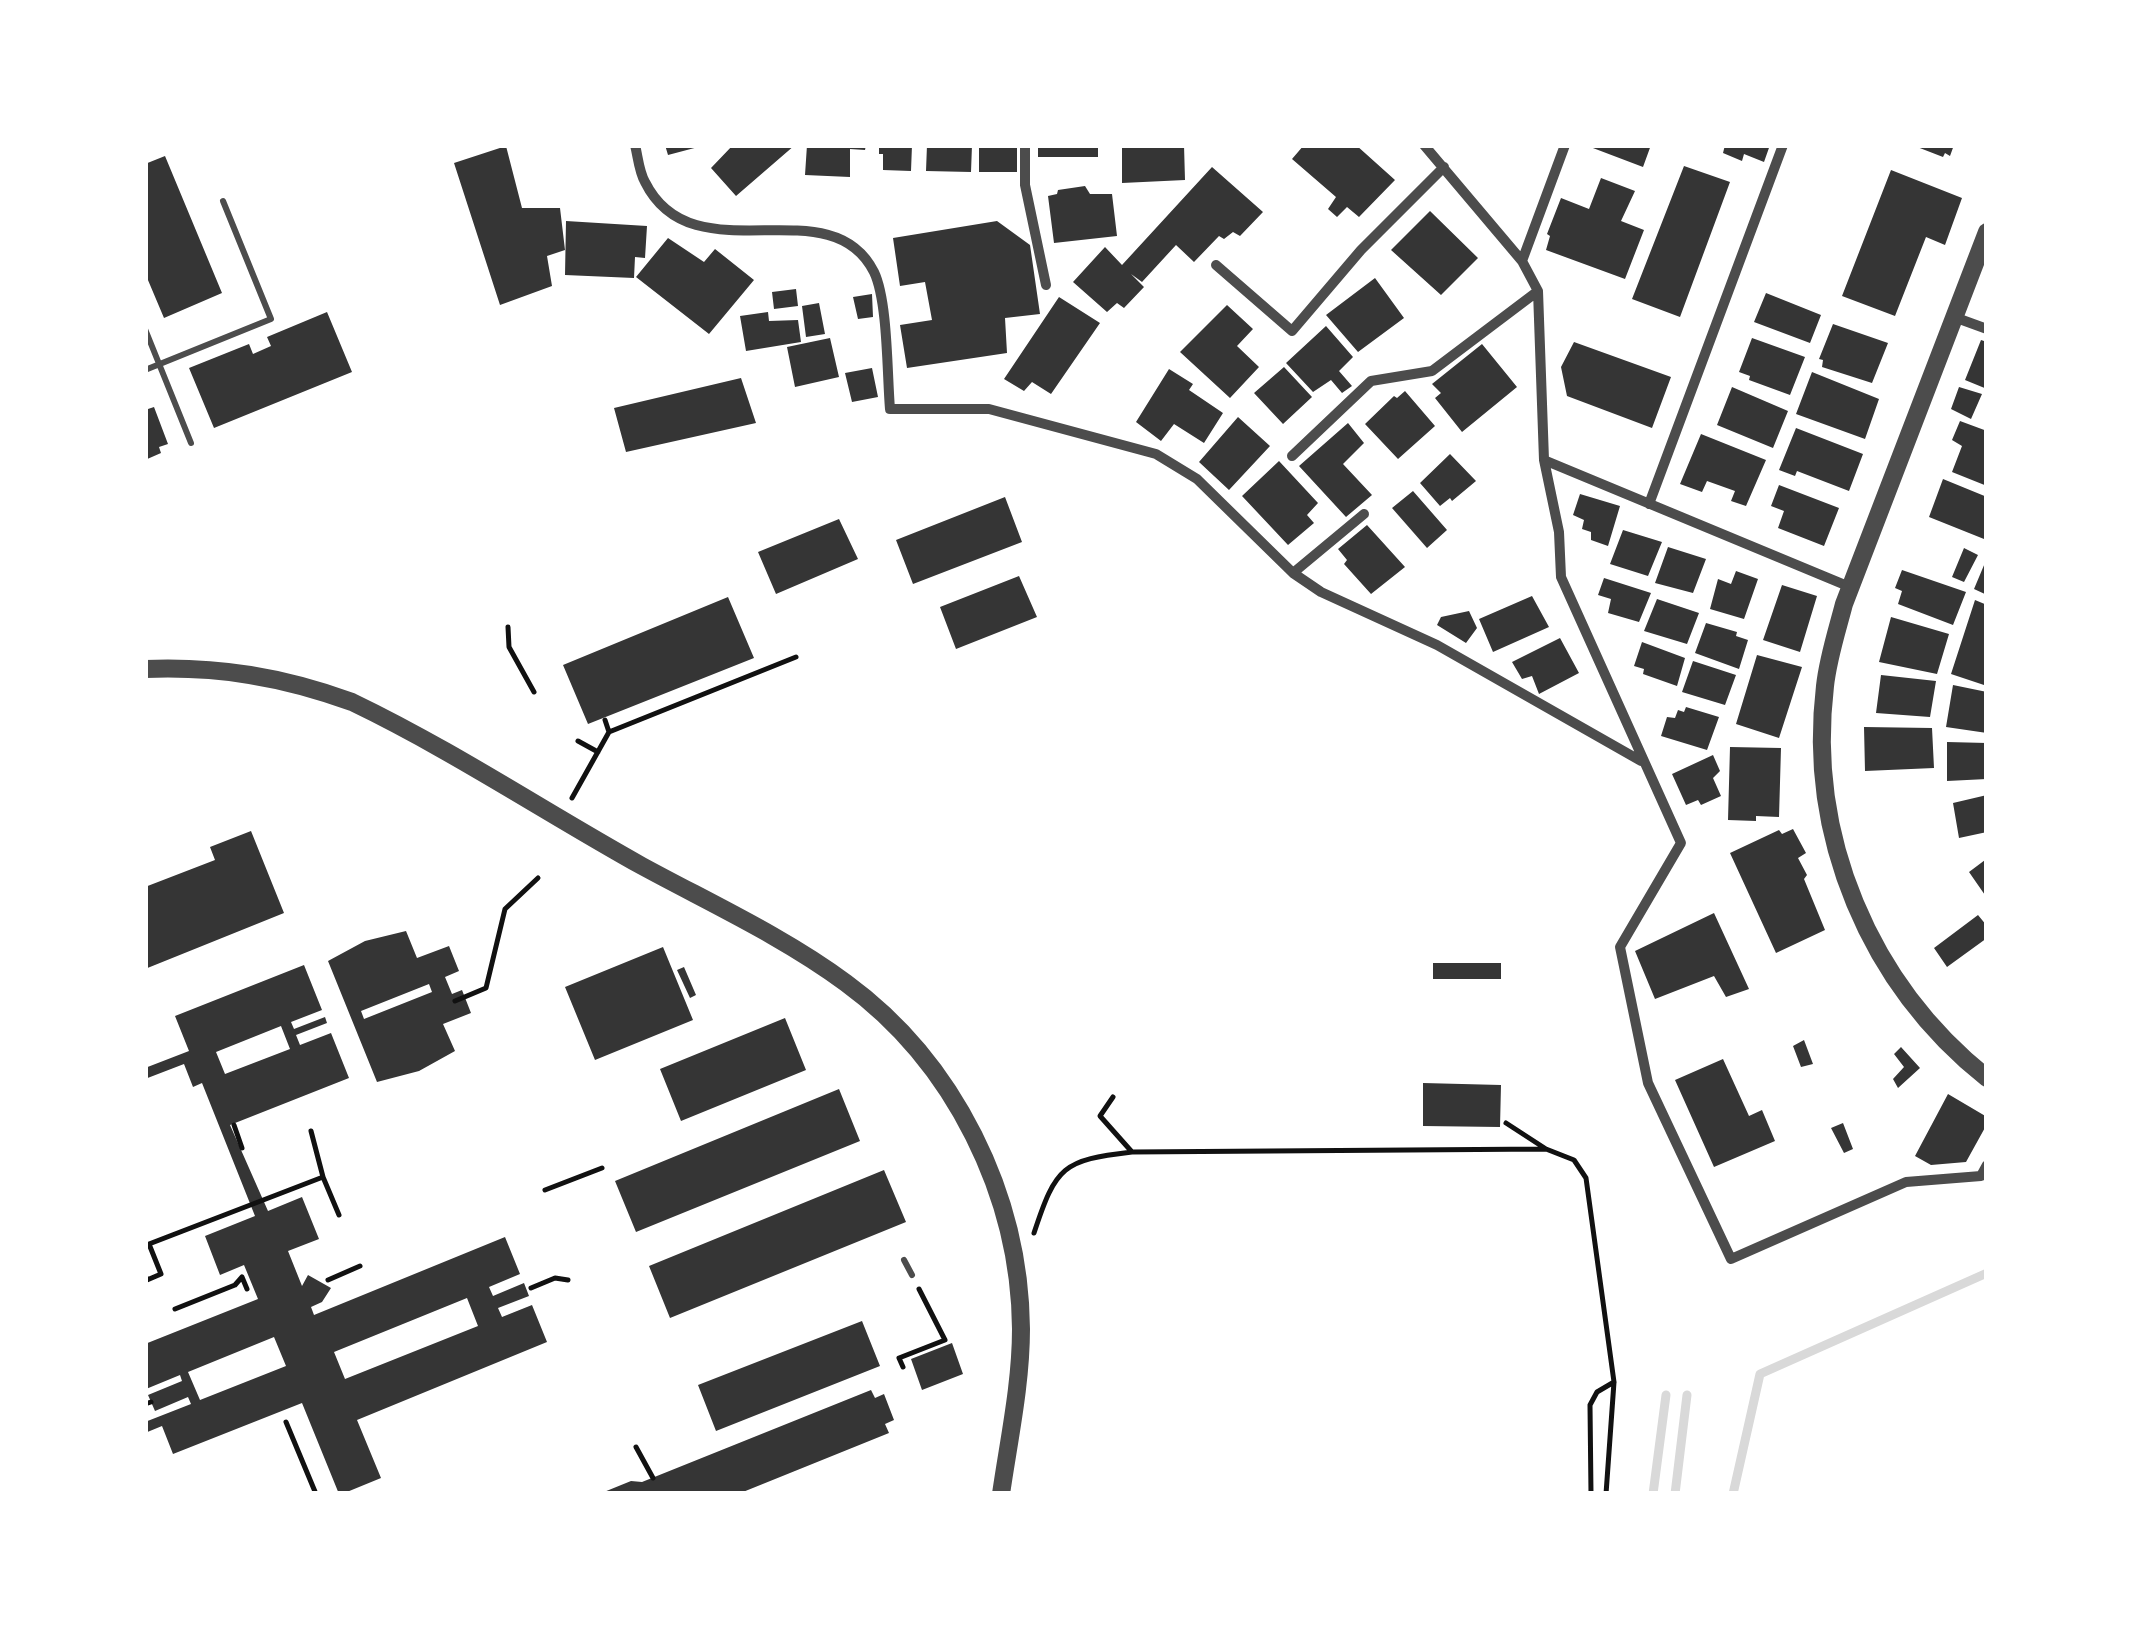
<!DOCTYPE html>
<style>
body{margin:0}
#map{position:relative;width:2132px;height:1639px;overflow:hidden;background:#fff;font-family:"Roboto Serif",serif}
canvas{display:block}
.frame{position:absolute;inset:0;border:148px solid #fff;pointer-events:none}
</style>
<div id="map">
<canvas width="2132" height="1639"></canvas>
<div class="frame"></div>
</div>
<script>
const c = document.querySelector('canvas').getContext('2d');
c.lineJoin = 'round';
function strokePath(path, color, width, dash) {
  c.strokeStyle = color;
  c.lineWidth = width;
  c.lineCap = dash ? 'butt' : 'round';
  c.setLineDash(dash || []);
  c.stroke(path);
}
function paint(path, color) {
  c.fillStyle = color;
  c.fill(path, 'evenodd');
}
const stream = new Path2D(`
 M1653 1494 1666 1395
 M1675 1494 1687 1395
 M1733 1494 1760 1374 1987 1273`);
const building = new Path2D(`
 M665 145H702V146L668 155Z
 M733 145H795L736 196 711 168Z
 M807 145H866L865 150 850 149V177L805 175Z
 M879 145H912L911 171 883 170V154H879Z
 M927 145H972L971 172 926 171Z
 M979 145H1017V172H979Z
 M1038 145H1098V157H1038Z
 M1122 145H1184L1185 180 1122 183Z
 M1304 145H1356L1395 180 1359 217 1347 207 1337 217 1328 209 1336 197 1292 159Z
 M1585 145H1651L1643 167Z
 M1725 145H1770L1764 162 1744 154 1742 161 1723 153Z
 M1912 145H1954L1950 156 1945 153 1943 157Z
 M506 146 522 208H560L565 250 547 256 552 286 500 305 454 163Z
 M165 156 222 293 164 318 145 273V164Z
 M1684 166 1730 182 1680 317 1632 299Z
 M1212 167 1263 212 1240 236 1233 232 1224 239 1219 236 1194 262 1176 245 1142 282 1131 274 1144 287 1124 308 1117 303 1107 312 1073 282 1105 247 1122 265Z
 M1891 170 1962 198 1945 245 1926 237 1895 316 1842 296Z
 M1601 178 1635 191 1621 221 1644 230 1625 279 1546 250 1550 236 1547 234 1561 198 1589 209Z
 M1085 186 1090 194H1112L1117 236 1054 243 1048 196 1057 194 1058 190Z
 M1430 211 1478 258 1441 295 1391 250Z
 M566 221 647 226 645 258 635 257 634 278 565 275Z
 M997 221 1030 245 1040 314 1005 318 1007 353 907 368 900 325 932 320 925 282 900 286 893 238Z
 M668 238 704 262 715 249 754 280 709 334 636 277Z
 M1375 278 1404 318 1358 352 1326 315Z
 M796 289 798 306 774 309 772 292Z
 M1766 293 1821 315 1810 343 1754 322Z
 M872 294 873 317 858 319 853 297Z
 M1059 297 1100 323 1051 394 1032 382 1024 391 1004 379Z
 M819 303 825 334 806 337 802 306Z
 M1227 305 1253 329 1237 346 1259 367 1230 398 1180 352Z
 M327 312 352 372 214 428 189 368 249 344 253 354 271 346 267 337Z
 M768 312 769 321 798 320 801 342 746 351 740 316Z
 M1833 324 1888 343 1872 383 1822 367 1823 360 1819 359Z
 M1326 326 1353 357 1339 371 1352 386 1342 393 1331 380 1313 392 1286 363Z
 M830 338 839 377 795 387 787 347Z
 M1752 338 1805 357 1790 395 1749 380 1750 376 1739 372Z
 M1981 340 1987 342V389L1965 380Z
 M1574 342 1671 377 1652 428 1567 396 1561 367Z
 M1482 344 1517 387 1462 432 1435 398 1441 393 1432 384Z
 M1284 367 1312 397 1283 424 1254 393Z
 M872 368 878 397 852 402 845 373Z
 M1169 369 1193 384 1189 390 1223 413 1204 443 1174 424 1161 441 1136 422Z
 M1812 372 1879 399 1865 439 1796 414Z
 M741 378 756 423 626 452 614 408Z
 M1732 387 1788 411 1773 448 1717 425Z
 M1959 387 1982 394 1971 419 1951 409Z
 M1405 391 1435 426 1398 459 1365 424 1394 396 1397 398Z
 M154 407 168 444 159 447 161 453 145 460V410Z
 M1238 417 1270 446 1229 490 1199 462Z
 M1960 421 1987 431V486L1952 472 1962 446 1952 440Z
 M1348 423 1364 443 1343 464 1372 495 1346 517 1299 466Z
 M1796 428 1863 454 1849 491 1797 471 1795 476 1779 470Z
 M1701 434 1766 460 1746 506 1731 501 1735 491 1707 481 1702 492 1680 484Z
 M1450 454 1476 481 1452 501 1450 498 1440 506 1420 483Z
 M1279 461 1318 503 1307 515 1314 523 1288 545 1242 496Z
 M1943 479 1987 497V532L1984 539 1929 517Z
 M1779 485 1839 508 1824 546 1778 528 1784 511 1771 506Z
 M1413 491 1447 530 1427 548 1392 508Z
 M1580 494 1620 506 1608 546 1591 540V532L1582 529 1584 520 1573 515Z
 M1005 497 1022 542 913 584 896 540Z
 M839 519 858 559 776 594 758 552Z
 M1367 525 1405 567 1371 594 1344 564 1347 560 1338 549Z
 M1623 530 1662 542 1648 576 1610 564Z
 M1668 547 1706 559 1693 593 1655 583Z
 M1964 548 1978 555 1964 582 1952 577Z
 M1987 558V595L1974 589Z
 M1902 570 1966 592 1953 625 1898 604 1902 591 1895 588Z
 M1736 571 1758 579 1744 619 1710 609 1718 579 1731 584Z
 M1019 576 1037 617 956 649 940 607Z
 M1604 578 1651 593 1639 622 1608 613 1611 599 1598 595Z
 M1782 585 1817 596 1800 652 1763 640Z
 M1532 596 1549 627 1493 652 1479 619Z
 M728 597 754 658 588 724 563 665Z
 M1657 599 1699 613 1687 644 1644 631Z
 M1975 600 1987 605V686L1951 674Z
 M1469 611 1477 628 1466 643 1437 625 1441 617Z
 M1891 617 1949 634 1937 674 1879 662Z
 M1706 623 1737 632 1736 636 1748 640 1739 669 1695 653Z
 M1560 638 1579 673 1539 694 1532 676 1522 679 1512 662Z
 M1642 642 1685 658 1677 686 1643 674 1644 669 1634 666Z
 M1757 655 1802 667 1779 738 1736 724Z
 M1693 661 1736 675 1725 705 1682 692Z
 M1881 675 1936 681 1930 717 1876 713Z
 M1953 685 1987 692V733L1946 727Z
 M1686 707 1719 717 1707 750 1661 736 1667 717 1675 718 1678 710 1684 712Z
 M1864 727 1932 728 1934 768 1865 771Z
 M1947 742 1987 743V779L1947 781Z
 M1730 747 1781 748 1779 817 1756 816V821L1728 820Z
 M1713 755 1720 771 1713 778 1721 796 1701 805 1698 800 1686 805 1672 774Z
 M1987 795V832L1959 838 1953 803Z
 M1793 829 1806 853 1798 858 1807 875 1804 879 1825 930 1776 953 1730 853 1779 830 1782 834Z
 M251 831 284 913 145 969V887L215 860 210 847Z
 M1985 860 1987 862V898L1969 872Z
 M1714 913 1749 989 1726 997 1714 976 1655 999 1635 951Z
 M1978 915 1987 926V938L1947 967 1934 948Z
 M406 931 417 958 449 946 459 971 445 977 452 994 462 990 471 1013 443 1024 455 1051 419 1071 377 1082 328 961 365 941ZM429 984 432 992 364 1019 361 1011Z
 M663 947 693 1020 595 1060 565 987Z
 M1433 963H1501V979H1433Z
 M304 965 322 1010 291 1022 294 1029 325 1017 327 1023 296 1035 300 1045 331 1033 349 1078 230 1125 268 1211 302 1197 319 1239 288 1251 302 1286 308 1275 331 1288 322 1302 311 1307 314 1315 505 1237 520 1274 489 1287 493 1296 524 1283 529 1296 498 1308 502 1317 532 1305 547 1342 357 1420 381 1478 342 1494H339L302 1403 173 1454 162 1426 145 1433V1422L191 1404 188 1397 155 1411 148 1395 182 1381 180 1375 146 1389 145 1344 258 1299 244 1265 220 1275 205 1236 255 1216 202 1083 193 1087 184 1064 145 1079V1068L189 1051 175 1016ZM281 1026 290 1049 225 1074 216 1052ZM467 1298 478 1326 345 1379 334 1352ZM274 1337 286 1366 200 1400 188 1372Z
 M684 967 696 995 690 998 677 970Z
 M785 1018 806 1070 681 1121 660 1069Z
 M1804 1040 1813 1064 1801 1067 1793 1046Z
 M1901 1047 1920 1068 1898 1088 1893 1079 1904 1067 1894 1054Z
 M1723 1059 1749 1116 1762 1110 1775 1141 1714 1167 1675 1080Z
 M1423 1083 1501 1085 1500 1127 1423 1126Z
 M839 1089 860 1141 636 1232 615 1181Z
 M1948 1094 1987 1117V1124L1966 1162 1931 1165 1915 1156Z
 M1843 1123 1853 1149 1844 1153 1831 1128Z
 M884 1170 906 1222 670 1318 649 1266Z
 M862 1321 880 1366 716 1431 698 1385Z
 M952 1343 963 1374 922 1390 911 1359Z
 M871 1390 875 1398 884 1394 894 1420 885 1424 889 1433 738 1494H599L631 1481 642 1482Z`);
const path = new Path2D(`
 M508 627 509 647 534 692
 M609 732 796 657
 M578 741 598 752
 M572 798 609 732 605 720
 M455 1001 486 988 505 909 538 878
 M1113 1097 1100 1116 1132 1152 1546 1149
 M1506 1123 1546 1149 1574 1160 1586 1178 1614 1382 1606 1494
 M234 1125 242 1148
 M311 1131 323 1177
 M545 1190 602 1168
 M1034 1233C1056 1166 1063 1160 1132 1152
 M145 1275 147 1280 161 1274 149 1244 323 1177 339 1215
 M328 1280 360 1266
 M531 1288 555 1278 568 1280
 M175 1309 235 1285 242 1277 247 1289
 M903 1367 899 1358 945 1340 919 1289
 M145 1404 151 1402
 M286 1422 316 1494
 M636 1447 653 1478
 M1591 1494 1590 1405 1597 1392 1614 1382`);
const service = new Path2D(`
 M145 329 191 443
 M145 370 271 319 223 201
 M904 1260 912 1275`);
const minor = new Path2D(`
 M635 145C638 157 639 172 645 182 693 279 830 184 874 272 888 301 887 374 890 409H989L1156 454 1197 479 1293 573 1321 592 1437 645 1641 761
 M1025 145V185L1046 285
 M1424 145 1522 261 1538 291 1544 460 1559 532 1561 577 1681 843 1620 947 1648 1083 1731 1259 1906 1182 1981 1176 1987 1165
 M1522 261 1565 145
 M1216 265 1292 331 1361 250 1444 167
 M1954 317 1987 329
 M1292 456 1371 381 1432 371 1538 291
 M1544 460 1850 587
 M1649 504 1783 145
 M1293 573 1364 514`);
const tertiary = new Path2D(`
 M1987 232 1844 604C1837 631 1828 658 1825 686 1807 836 1869 984 1987 1078
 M145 669C218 666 283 677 352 702 452 750 545 812 642 866 710 903 784 937 846 983 954 1062 1020 1195 1021 1329 1021 1384 1009 1439 1001 1494`);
strokePath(stream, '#d9d9d9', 9);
paint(building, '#353535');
strokePath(path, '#111', 5);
strokePath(service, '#4c4c4c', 6);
strokePath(minor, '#4c4c4c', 10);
strokePath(tertiary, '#4c4c4c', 18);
</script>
